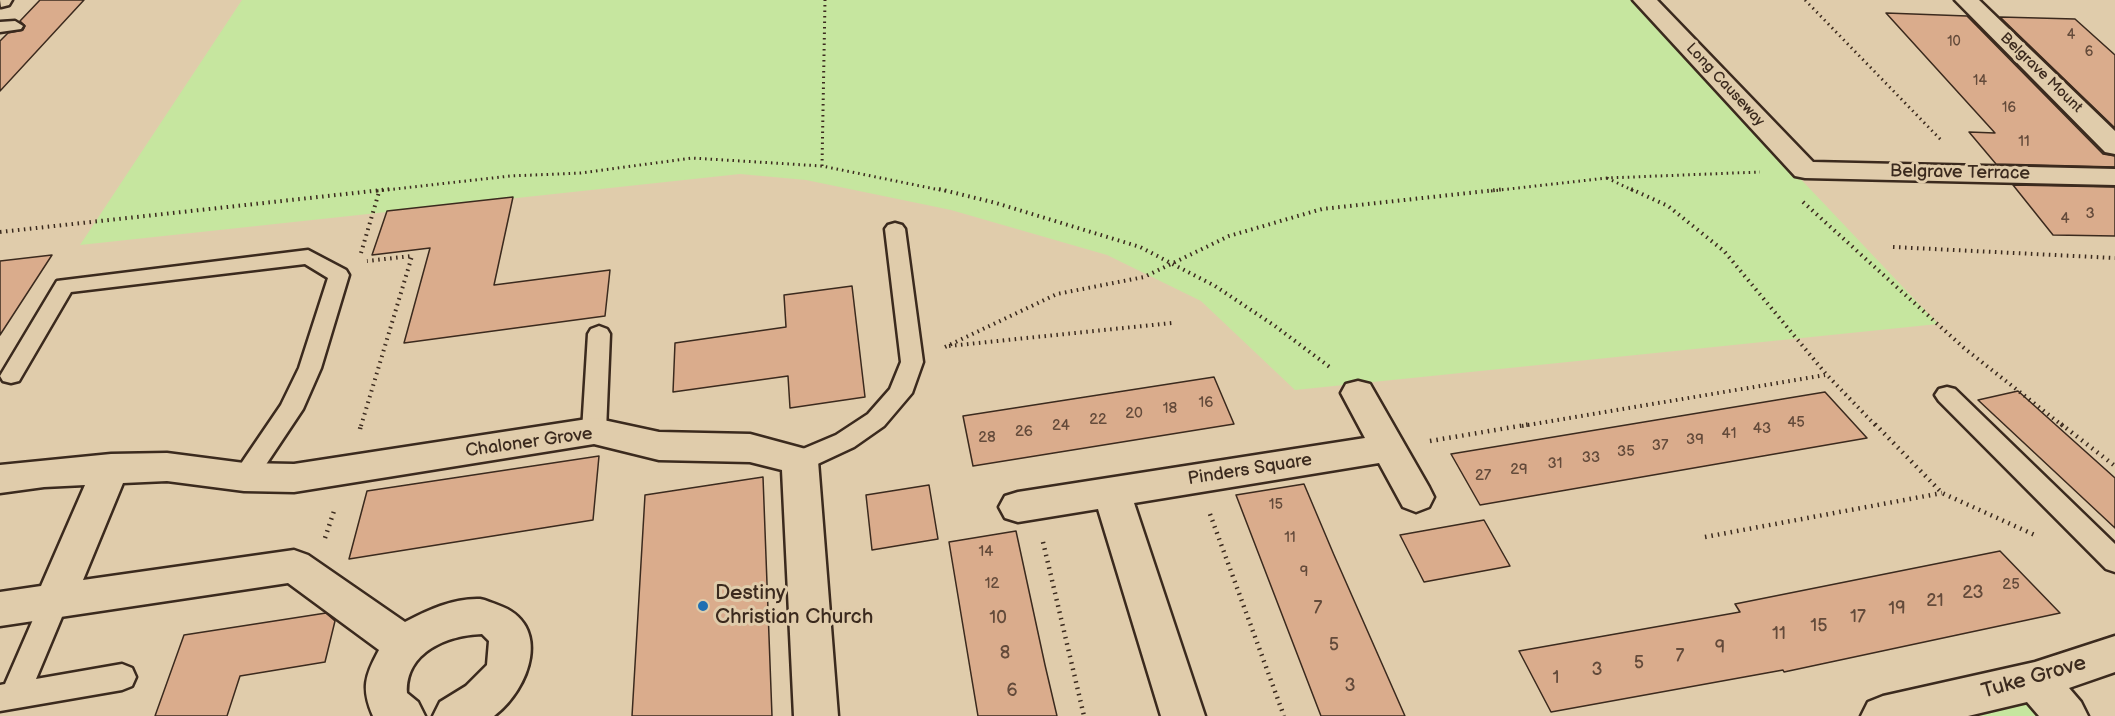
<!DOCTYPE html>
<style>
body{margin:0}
canvas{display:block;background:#e0ccab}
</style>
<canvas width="2115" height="716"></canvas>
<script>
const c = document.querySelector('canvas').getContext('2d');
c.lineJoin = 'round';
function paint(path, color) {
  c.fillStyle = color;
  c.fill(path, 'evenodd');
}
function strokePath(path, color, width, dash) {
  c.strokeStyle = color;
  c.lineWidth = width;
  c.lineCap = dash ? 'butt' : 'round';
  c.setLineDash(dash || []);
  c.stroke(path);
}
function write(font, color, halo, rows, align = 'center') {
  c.font = font + ' "Balsamiq Sans",sans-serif';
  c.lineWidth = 6;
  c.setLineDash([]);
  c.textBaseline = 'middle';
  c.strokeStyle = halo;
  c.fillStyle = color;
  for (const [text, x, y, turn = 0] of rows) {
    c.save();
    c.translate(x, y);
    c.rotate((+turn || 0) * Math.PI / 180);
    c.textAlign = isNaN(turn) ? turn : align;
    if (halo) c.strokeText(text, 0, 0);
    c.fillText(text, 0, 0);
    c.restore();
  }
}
const green = new Path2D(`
 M242 0H1631L1938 324 1295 390 1201 301 1107 255 951 210 806 180 740 174 80 245Z
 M2035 681 2066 716H1904Z`);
const building = new Path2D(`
 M40 0H84L0 91V41L8 33 23 30 25 26 20 21Z
 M1886 13 1967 16 2103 154 2115 156V167L1996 164 1969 132 1995 133Z
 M2000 17 2075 19 2115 55V128Z
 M2013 185 2115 187V236L2053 235Z
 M513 197 494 285 610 270 605 316 404 343 430 248 372 255 387 211Z
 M52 255 0 335V261Z
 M852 286 865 397 790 408 788 376 673 392 675 343 786 327 784 295Z
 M1214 377 1234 424 973 466 963 416Z
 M2018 391 2115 478V528L1978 400Z
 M1825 392 1867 438 1480 505 1451 454Z
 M599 456 593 520 349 559 367 491Z
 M763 477 772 716H632L645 495Z
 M1304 484 1334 555 1405 716H1321L1236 495Z
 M929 485 938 539 872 550 866 495Z
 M1484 520 1510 566 1424 582 1400 535Z
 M1016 531 1045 665 1057 716H978L949 542Z
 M2000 551 2060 613 1784 672 1783 670 1551 712 1519 651 1740 612 1735 604Z
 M326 613 335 621 325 662 240 676 227 716H155L184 635Z`);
const pathFar2 = new Path2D(`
 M1805 0 1942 141
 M822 166 825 0
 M1607 178 1634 191
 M377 191 510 176 581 173 692 158 822 166 945 191
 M1491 191 1607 178 1760 172`);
const pathFar1 = new Path2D(`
 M939 189 996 203 1140 247 1215 286 1275 326 1331 368
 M1631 189 1668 206 1724 251 1826 374 1876 426
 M1803 202 1964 348 2063 426
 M0 232 391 189
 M1893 247 2115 258
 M361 253 379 192
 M949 346 1172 323
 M945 347 1057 294 1144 277 1229 236 1322 209 1505 189
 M361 426 412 256 367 261
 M1522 426 1825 375`);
const path = new Path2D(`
 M1875 424 1942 493 2037 536
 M2061 424 2115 466
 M360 429 361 424
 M1430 441 1531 424
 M1210 514 1284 716
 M1705 537 1942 493
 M325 538 335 508
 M1043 542 1084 716`);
const service = new Path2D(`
 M15 21 23 26 21 29 0 32V22Z
 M895 223 902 225 905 229 923 362 912 393 884 426 854 447 809 468 800 470 791 468 788 461 791 454 836 435 868 414 890 389 901 362 885 229 888 225Z
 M308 250 346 270 349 275 321 368 303 409 253 484 244 487 235 484 232 477 281 405 299 368 328 278 305 264 71 292 19 381 11 383 3 381 0 376 57 281Z
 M599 326 607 329 610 334 606 431 602 437 594 440 586 437 582 431 588 334 591 329Z
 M1947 387 1955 389 2115 544V572L2106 569 1939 401 1935 395 1939 389Z
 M55 588 65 592 69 600 36 679 122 664 132 668 136 677 132 686 122 690 0 711V685L5 684 45 592Z`);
const minor = new Path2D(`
 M0 0H12L9 5 1 7Z
 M1633 0H1657L1813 162 2115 169V185L1805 178 1795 176Z
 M1955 0H1979L2115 131V154L2105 152Z
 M1358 381 1370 384 1429 487 1434 497 1429 507 1416 512 1403 507 1379 463 1134 503 1205 716H1161L1098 509 1018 522 1005 518 999 507 1005 496 1018 492 1365 438 1341 393 1346 384Z
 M594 418 659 432 750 434 813 451 818 461 838 716H794L782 470 750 462 659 460 594 444 294 492 244 491 167 481 123 483 83 580 294 550 308 555 405 622C428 610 453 598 480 599 486 600 492 603 498 605 553 624 530 689 494 716H433L440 702 466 686 487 665 489 641 482 634C448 635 405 652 407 693L418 702 425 716H373C361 688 365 676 379 650L288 583 0 626V592L41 586 85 485 44 487 0 493V465L111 454 167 453 244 463 294 464Z
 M2115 636V672L2069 688 2081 702 2088 716H2039L2027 702 1968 716H1861L1868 702 1883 696 2035 662Z`);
const markers = [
 [703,606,6,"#1f6fb2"]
];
const farNumbernames = [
 ["4",2071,35],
 ["10",1954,42],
 ["6",2089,52],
 ["14",1980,81],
 ["16",2009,108]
];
const farStreetnames = [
 ["Belgrave Mount",2041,73,44],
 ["Long Causeway",1725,85,47]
];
const numberNames = [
 ["11",2024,142],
 ["3",2090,214],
 ["4",2065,219],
 ["16",1206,403],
 ["18",1170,409],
 ["20",1134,414],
 ["22",1098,420],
 ["45",1796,423],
 ["24",1061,426],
 ["43",1762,429],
 ["26",1024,432],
 ["41",1729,434],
 ["28",987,438],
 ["39",1695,440],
 ["37",1660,446],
 ["35",1626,452],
 ["33",1591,458],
 ["31",1555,464],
 ["29",1519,470],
 ["27",1483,476],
 ["15",1276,505],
 ["11",1290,538],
 ["14",986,552],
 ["9",1304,572],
 ["12",992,584],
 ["25",2011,585]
];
const streetNames = [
 ["Belgrave Terrace",1960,173,1],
 ["Chaloner Grove",529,443,-8],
 ["Pinders Square",1250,470,-9]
];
const nearNumbernames = [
 ["23",1973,593],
 ["21",1935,601],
 ["7",1318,608],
 ["19",1897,609],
 ["17",1858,617],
 ["10",998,618],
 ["15",1819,626],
 ["11",1779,634],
 ["5",1334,645],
 ["9",1720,648],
 ["8",1005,653],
 ["7",1680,656],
 ["5",1639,663],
 ["3",1597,670],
 ["1",1556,678],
 ["3",1350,686],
 ["6",1012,691]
];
const nearPoinames = [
 ["Destiny",715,594],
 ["Christian Church",715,618]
];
const nearStreetnames = [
 ["Tuke Grove",2034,678,-16]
];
paint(green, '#c6e69f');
paint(building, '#daac8c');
strokePath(building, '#3b2a1e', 1.5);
strokePath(service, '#3b2a1e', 5);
strokePath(minor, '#3b2a1e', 5);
strokePath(pathFar2, '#3b2a1e', 3, [1.5, 4]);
strokePath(pathFar1, '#3b2a1e', 4, [1.5, 4.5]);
strokePath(path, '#3b2a1e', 4.5, [1.5, 5]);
paint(service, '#e0ccab');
paint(minor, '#e0ccab');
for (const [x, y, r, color] of markers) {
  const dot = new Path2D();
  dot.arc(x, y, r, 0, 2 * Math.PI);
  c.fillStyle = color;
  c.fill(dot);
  strokePath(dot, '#e0ccab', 2);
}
write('14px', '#634a3a', null, farNumbernames);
write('15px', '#3b2a1e', '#e0ccab', farStreetnames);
write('15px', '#634a3a', null, numberNames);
write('18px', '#3b2a1e', '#e0ccab', streetNames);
write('18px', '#634a3a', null, nearNumbernames);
write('21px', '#3b2a1e', '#e0ccab', nearPoinames, 'left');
write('21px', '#3b2a1e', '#e0ccab', nearStreetnames);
</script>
